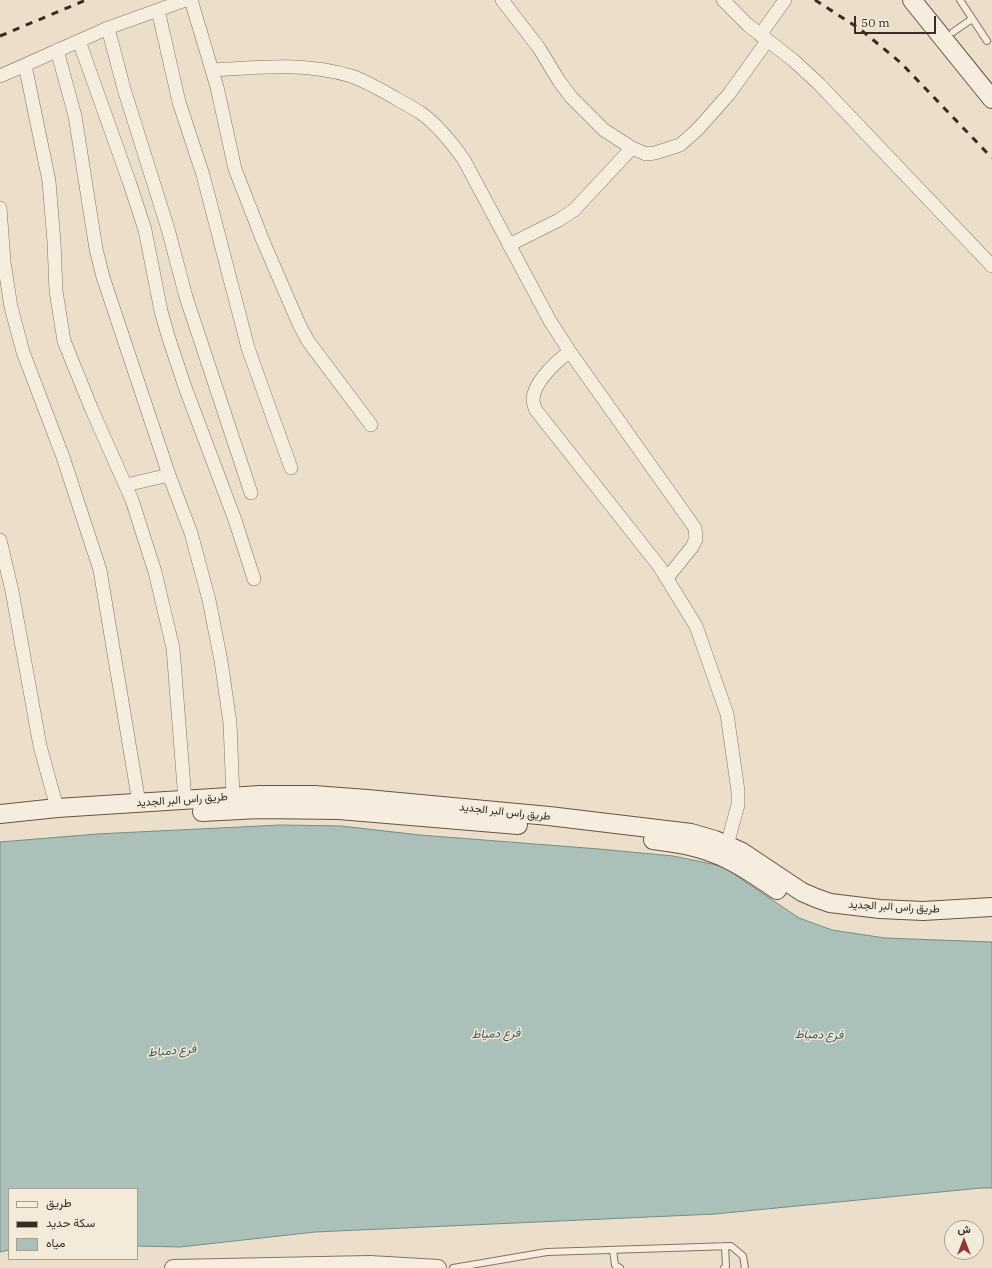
<!DOCTYPE html>
<meta charset="utf-8">
<style>
body{margin:0}
#map{position:relative;width:992px;height:1268px;overflow:hidden;background:#ebdfcb;font-family:"IBM Plex Serif",Vazirmatn,serif}
canvas{display:block}
.legend{position:absolute;left:8px;top:1188px;width:130px;height:72px;box-sizing:border-box;background:#f3eada;border:1px solid #a89e91;margin:0;padding:5px 7px;list-style:none;font-size:12px;color:#382c23}
.legend li{display:flex;align-items:center;gap:8px;height:20px}
.legend b{width:20px;border:1px solid #a89e91}
.north{position:absolute;left:944px;top:1220px;width:40px;height:40px;box-sizing:border-box;background:#f3eada;border:1px solid #a89e91;border-radius:50%;rotate:0deg;font-size:11px;font-weight:700;line-height:16px;text-align:center;color:#382c23}
.north::after{content:'';display:block;margin:auto;width:14px;height:18px;background:#8f373d;clip-path:polygon(50% 0,100% 100%,50% 72%,0 100%)}
.scale{position:absolute;left:854px;top:16px;width:82px;height:18px;box-sizing:border-box;border:2px solid #382c23;border-top:0;padding-left:5px;font-size:12px;line-height:14px;white-space:nowrap;color:#382c23;-webkit-text-stroke:3px #f3eada;paint-order:stroke}
</style>
<div id="map">
<canvas width="992" height="1268"></canvas>
<ul class="legend">
<li><b style="height:5px;background:#f6edde"></b>طريق</li>
<li><b style="height:5px;background:#382c23"></b>سكة حديد</li>
<li><b style="height:11px;background:#abc0b8"></b>مياه</li>
</ul>
<div class="north">ش</div>
<div class="scale">50 m</div>
</div>
<script>
const c = document.querySelector('canvas').getContext('2d');
c.lineJoin = 'round';
function paint(path, color) {
  c.fillStyle = color;
  c.fill(path, 'evenodd');
}
function strokePath(path, color, width, dash) {
  c.strokeStyle = color;
  c.lineWidth = width;
  c.lineCap = dash ? 'butt' : 'round';
  c.setLineDash(dash || []);
  c.stroke(path);
}
function write(font, color, halo, rows, align = 'center') {
  c.font = font + ' "IBM Plex Serif",Vazirmatn,serif';
  c.lineWidth = 3;
  c.setLineDash([]);
  c.textBaseline = 'middle';
  c.strokeStyle = halo;
  c.fillStyle = color;
  for (const [text, x, y, turn = 0] of rows) {
    c.save();
    c.translate(x, y);
    c.rotate((+turn || 0) * Math.PI / 180);
    c.textAlign = isNaN(turn) ? turn : align;
    if (halo) c.strokeText(text, 0, 0);
    c.fillText(text, 0, 0);
    c.restore();
  }
}
const water = new Path2D(`
 M281 825 341 826 420 835 599 849 673 856 722 866 799 918 832 930 885 938 992 942V1188H981L715 1214 315 1232 180 1247 137 1246V1189H9V1250L0 1252V842L97 834Z`);
const service = new Path2D(`
 M960 0 987 41
 M953 32 972 19
 M613 1250 615 1265 620 1268
 M453 1268 547 1252 731 1246 743 1256 745 1268
 M724 1268 726 1266 725 1246`);
const minor = new Path2D(`
 M191 0 217 87 235 169 263 241 299 324 308 341 371 425
 M502 0 539 48 559 81 571 97 604 130 632 148 646 154 655 153 680 145 698 129 729 94 767 41
 M723 0 748 25 793 60 819 84 992 266
 M158 10 179 102 203 175 248 348 291 468
 M108 28 124 89 168 229 186 297 251 493
 M760 35 785 0
 M79 41 130 184 145 230 161 311 169 339 185 387 235 520 254 579
 M57 50 75 116 96 249 103 277 169 475 191 533 209 600 221 661 230 723 233 797
 M25 65 49 181 54 242 56 291 64 341 92 410 132 500 155 572 173 648 185 800
 M212 70C258 67 306 62 351 76 366 81 381 90 395 98 404 103 413 108 421 113 439 126 452 143 464 160L550 321 570 352C557 360 533 383 533 400 533 403 535 407 535 409L659 566 696 626 727 714 738 791V805L727 845
 M0 76 108 28 186 0
 M0 208 4 262 11 307 23 352 63 457 100 570 139 803
 M509 245 559 220 574 210 632 148
 M570 352 695 528 696 539 692 547 667 578
 M126 485 169 475
 M0 540 12 591 40 746 57 808`);
const tertiary = new Path2D(`
 M173 1268 370 1264 438 1268`);
const secondary = new Path2D(`
 M912 0 992 99
 M202 812 259 809 339 810 518 825
 M0 814 57 808 260 795H314L367 799 549 816 691 833 715 840 742 852 802 892 816 898 830 903 880 909 923 911 992 907
 M653 840C669 842 686 844 701 849 730 857 753 874 777 890`);
const rail = new Path2D(`
 M815 0 860 29 901 63 992 158
 M0 36 86 0`);
const streetNames = [
 ["طريق راس البر الجديد",182,800,-4],
 ["طريق راس البر الجديد",505,812,6],
 ["طريق راس البر الجديد",894,907,3]
];
const waterNames = [
 ["فرع دمياط",496,1034,-2],
 ["فرع دمياط",819,1035,1],
 ["فرع دمياط",172,1051,-5]
];
paint(water, '#abc0b8');
strokePath(water, '#728e85', 1);
strokePath(service, '#867261', 8);
strokePath(minor, '#867261', 14);
strokePath(tertiary, '#867261', 18);
strokePath(secondary, '#685444', 20);
strokePath(service, '#f6edde', 6);
strokePath(minor, '#f6edde', 13);
strokePath(tertiary, '#f6edde', 16);
strokePath(secondary, '#f6edde', 18);
strokePath(rail, '#382c23', 3, [7, 7]);
write('11px', '#382c23', '#f3eada', streetNames);
write('italic 12px', '#345652', '#f3eada', waterNames);
</script>
